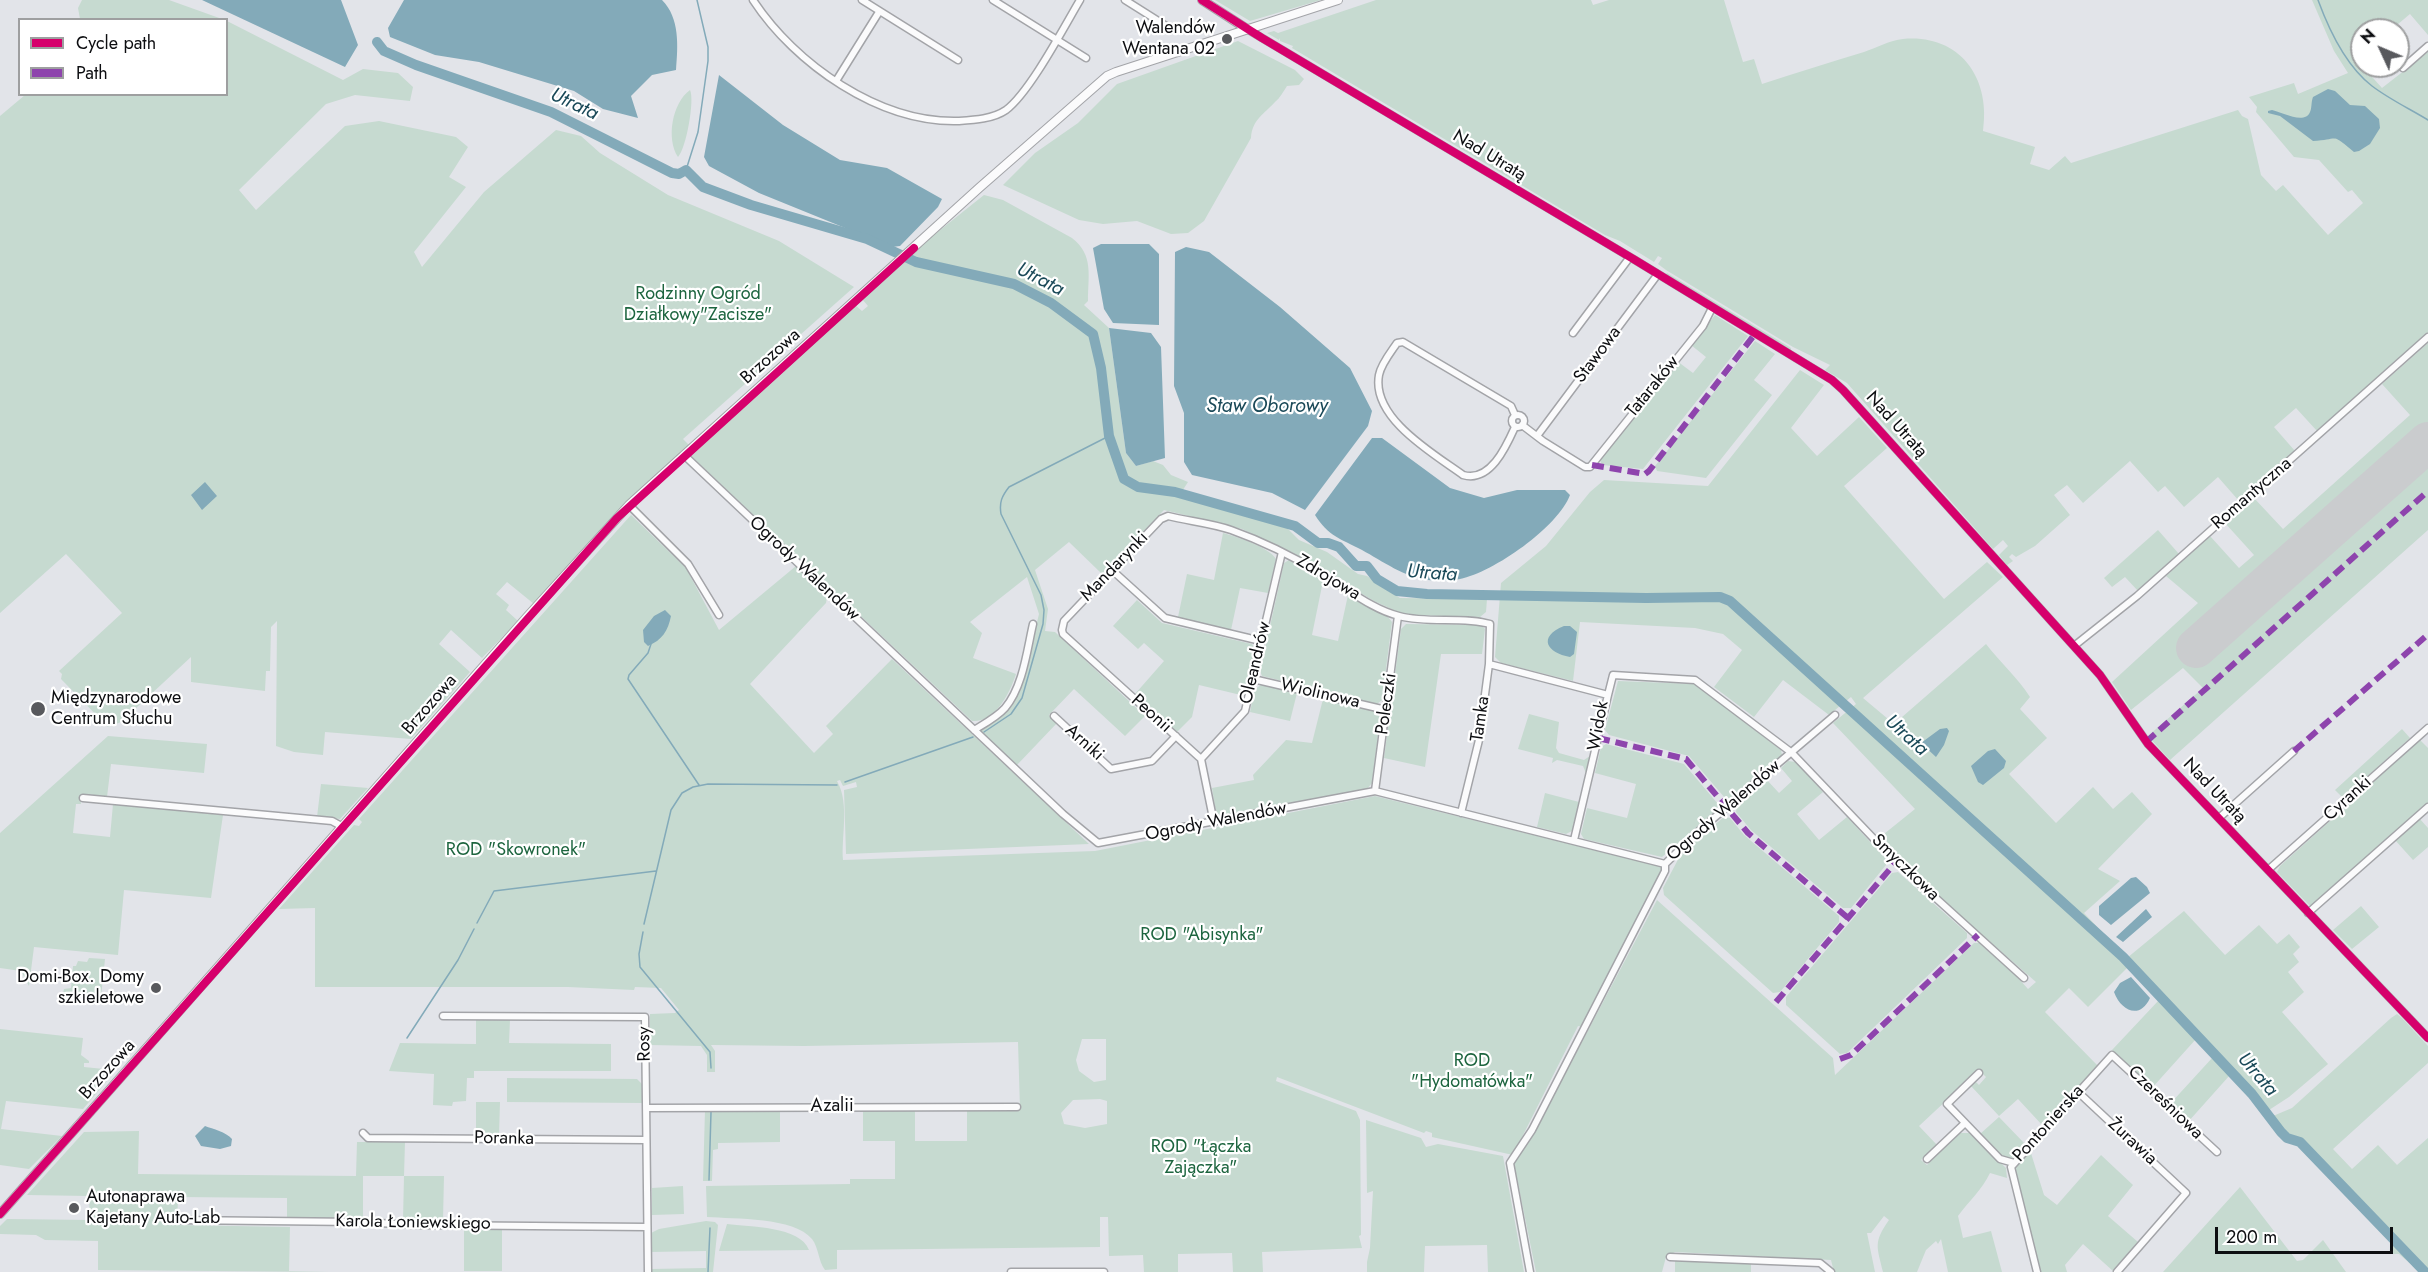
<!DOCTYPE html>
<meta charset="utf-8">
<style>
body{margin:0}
#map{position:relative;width:2428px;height:1272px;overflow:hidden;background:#e2e4e9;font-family:Jost,sans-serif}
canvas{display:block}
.legend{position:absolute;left:18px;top:18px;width:210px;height:78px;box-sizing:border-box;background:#fff;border:2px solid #9e9fa0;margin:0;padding:8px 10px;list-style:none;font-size:18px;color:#0d0e11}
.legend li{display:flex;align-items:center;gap:12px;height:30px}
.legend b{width:30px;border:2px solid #9e9fa0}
.north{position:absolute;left:2350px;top:18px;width:60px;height:60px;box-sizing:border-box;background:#fff;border:2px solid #9e9fa0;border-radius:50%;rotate:314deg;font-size:16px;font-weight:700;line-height:24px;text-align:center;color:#0d0e11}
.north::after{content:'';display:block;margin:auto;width:21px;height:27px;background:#58595d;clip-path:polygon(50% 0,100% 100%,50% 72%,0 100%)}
.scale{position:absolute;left:2215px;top:1227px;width:178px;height:27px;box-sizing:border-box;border:3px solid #0d0e11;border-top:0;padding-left:8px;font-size:18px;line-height:21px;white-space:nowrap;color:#0d0e11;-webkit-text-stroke:4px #fff;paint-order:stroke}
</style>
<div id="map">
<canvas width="2428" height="1272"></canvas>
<ul class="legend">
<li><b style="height:8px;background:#d6006c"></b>Cycle path</li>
<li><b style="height:8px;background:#8e44ad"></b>Path</li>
</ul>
<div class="north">N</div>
<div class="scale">200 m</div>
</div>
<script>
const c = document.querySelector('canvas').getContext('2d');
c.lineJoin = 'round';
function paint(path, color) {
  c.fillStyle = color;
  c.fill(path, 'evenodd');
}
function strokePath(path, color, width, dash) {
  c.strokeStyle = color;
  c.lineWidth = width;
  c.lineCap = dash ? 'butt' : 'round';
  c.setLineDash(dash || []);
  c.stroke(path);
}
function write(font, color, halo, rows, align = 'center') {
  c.font = font + ' Jost,sans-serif';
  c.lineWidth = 4.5;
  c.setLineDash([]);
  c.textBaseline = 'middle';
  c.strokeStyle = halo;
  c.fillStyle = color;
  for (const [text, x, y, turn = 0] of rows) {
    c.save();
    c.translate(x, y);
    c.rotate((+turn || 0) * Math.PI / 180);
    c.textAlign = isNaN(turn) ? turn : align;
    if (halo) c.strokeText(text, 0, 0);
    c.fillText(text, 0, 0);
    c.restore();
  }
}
const green = new Path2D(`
 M82 0H169L222 19H80L78 8Z
 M1215 0H1321L1250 21Z
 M1376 0H1591L1593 5 1609 0H1724L1743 62 1754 59 1762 84C1796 73 1830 62 1864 52 1876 48 1890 40 1903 39 1960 34 1991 78 1983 131L2035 147 2030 164 2049 170 2065 156 2071 163 2238 110 2242 116 2248 119 2261 175 2276 191 2283 185 2328 235 2363 203 2352 190 2348 192 2319 160 2294 157 2256 112 2257 107 2249 97 2294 83 2298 94 2348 73 2334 51 2312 0H2428V35L2410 14 2391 30H2362V56L2357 60 2382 88 2428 52V333L2317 431 2296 408 2274 427 2295 451 2239 501 2218 477 2184 507 2165 486 2158 492 2130 461 2083 503 2067 485 2054 495 2070 515 2035 546 2016 557 2012 554 2009 557 2013 561 2007 565 1999 555 2008 546 2003 540 1993 549 1847 383 1825 370 1830 365 1793 347 1666 270 1658 264 1662 258 1658 256 1654 262 1620 241 1605 235 1292 48 1293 46 1280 41V38L1279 40 1267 33 1274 31 1278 33Z
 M227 21 343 80 363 69 398 73 413 87 410 101 355 95 326 104 239 190 256 210 345 126 379 121 456 137 468 147 449 177 466 187 414 252 422 267 484 192 556 130 581 136 600 153 668 195 779 241 854 287 683 439 689 445 625 503 534 604 507 582 496 594 509 605 506 610 518 621 482 658 451 630 439 644 470 672 411 739 325 732 323 755 294 752 276 746 277 621 271 627 270 671H266L265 691 191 682V657L121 722 108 727 61 679 62 674 59 671 122 613 66 554 0 613V116L25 95 226 94Z
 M1238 41 1295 70 1304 79 1299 85 1287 86C1283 92 1280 98 1275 102 1264 114 1252 120 1251 138L1204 221 1188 233 1171 234 1137 221 1103 224 1079 220 1003 185 1035 153 1078 123 1117 84Z
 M690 90C695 100 686 149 678 157 666 139 672 103 690 90Z
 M984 195 1003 200 1072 238C1094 255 1088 276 1088 301L1084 305 1109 328 1126 453 1136 466 1153 461 1163 465 1171 475 1188 482 1179 496 1234 509 1287 528 1299 540 1327 552 1358 574 1367 576 1400 598 1487 599 1486 612 1480 617 1407 615 1398 612 1374 601 1291 552 1242 529 1164 510 1102 574 1069 542 1035 570 1048 609 1045 631 1055 632 1145 716 1125 736 1074 689 1049 715 1057 723 1017 765 980 730 1008 710 1015 698 1027 663 1039 614 1027 577 970 622 982 633 973 658 1016 674C1010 693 995 723 972 721L691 456 855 305 862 311 868 306 862 299 915 250Z
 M1667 273 1791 348V352L1665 275Z
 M1715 315 1748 336 1643 469 1602 465 1600 460 1677 361 1693 373 1706 357 1691 345Z
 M1755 341 1775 354 1754 380 1772 395 1706 478 1657 471 1655 466Z
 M2428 343V530L2170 760 2148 736 2203 688 2183 668 2131 710 2112 682 2198 603 2166 576 2210 536 2239 568 2254 555 2225 523 2254 498 2283 529 2410 415 2382 384Z
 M1800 370 1824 385 1791 428 1817 456 1859 417 1887 448 1844 486 1944 599 1987 562 2003 577 1863 698 1894 724 1986 644C2000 662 2018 678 2030 697L2020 709 2047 738 2009 774 2056 823 2093 787 2113 809 2132 792 2152 814 2098 869 2120 881 2084 913 2127 958 2184 911 2225 955 2259 925 2277 944 2289 934 2300 947 2293 954 2299 962 2288 972 2304 992 2282 1012 2328 1064 2289 1097 2269 1110 2273 1116 2292 1108 2391 1018 2397 1014 2402 1018 2428 1046V1063L2333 1149 2352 1169 2378 1145 2397 1165 2428 1138V1272H2420L2399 1254H2389L2391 1243 2302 1148 2282 1138 2264 1113 2230 1075 2188 1122 2169 1105 2213 1057 2196 1039 2152 1088 2112 1050 2159 1000 2128 967 2088 1007 2069 988 2045 1012 2098 1066 2043 1126 2018 1099 1999 1116 1971 1086 1976 1082 1979 1085 1986 1077 1979 1070 1919 1126 1937 1145 1921 1160 1927 1165 1959 1133H1969L2006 1168 2007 1178 1990 1173C1982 1190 1969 1201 1958 1216L1963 1238 1991 1231 2002 1272H1948L1941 1239 1938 1244 1936 1241 1926 1250 1917 1272H1883C1877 1246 1873 1243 1889 1220L1884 1216 1871 1233H1867L1875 1272H1834L1831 1260 1675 1252 1666 1257 1662 1272H1536L1513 1159 1529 1142 1657 900 1833 1058 1835 1075 1974 943H1979L2019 979 2028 989 2036 982 1916 877 1879 838 1915 809 1833 723 1856 704 1851 697 1829 715 1783 680 1754 717 1714 687 1742 650 1723 634 1695 628 1580 622 1573 681 1501 663 1495 657 1501 583 1546 546 1590 492 1604 480 1708 486Z
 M631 515 686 568 719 630 796 566 827 597 826 603 750 684 814 753 833 734 826 726 892 659 1089 844 846 854 844 790 857 787 856 782 843 786 840 780 837 781C850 804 841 837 843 860L1095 851 1375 796 1663 867 1582 1027 1578 1026 1513 1155 1432 1137V1133L1426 1131 1424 1133 1277 1077 1276 1081 1356 1111 1360 1120 1361 1235 1359 1236 1362 1248 1262 1252 1263 1272H1233L1232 1253 1178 1254V1272H1144L1143 1255 1109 1256 1108 1217H1100V1247L837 1250V1269L825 1270C818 1261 819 1248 812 1239 794 1217 735 1219 707 1217L706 1186 850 1184V1179H895V1141H863V1111L915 1110V1141H967V1110L1020 1109 1018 1042 804 1046 711 1045 715 1051V1072H707V1055L701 1046 650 1045V1014L675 1013 679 1010 661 988 635 987 634 990 568 987H315V908L279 909 354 825 359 826 362 822 359 819ZM1082 1039H1106V1080L1094 1082 1079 1071 1076 1060ZM1100 1099 1107 1101V1124L1085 1128 1064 1124 1061 1113 1073 1100Z
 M2158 530 2179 554 2138 591 2125 577 2112 587 2104 578Z
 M1223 533C1237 537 1269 547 1276 559L1268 593 1240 588 1231 630 1178 617 1187 574 1214 580Z
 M1289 560 1323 581 1312 635 1338 641 1348 595 1388 617 1392 622 1382 700 1377 704 1262 676 1260 671 1284 563Z
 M1137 600 1162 623 1252 644 1255 649 1245 696 1199 685 1192 717 1176 733 1135 694 1164 661 1144 643 1138 649 1113 626Z
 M1406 624 1481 625 1485 629 1482 654H1441L1425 767 1384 758 1401 629Z
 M1618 681 1695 684 1781 750 1782 755 1731 798H1725L1689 756 1609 735 1605 730Z
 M1261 685 1297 693 1290 721 1250 712 1255 689Z
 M1323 699 1377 712 1380 718 1372 783 1367 789 1223 817 1216 813 1212 788 1254 780 1253 775 1286 740 1312 743Z
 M1529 714 1559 722 1556 748 1559 753 1584 760 1590 756 1586 773 1583 766 1557 760 1552 763 1553 758 1518 749Z
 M2402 729 2410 738 2343 798 2335 790Z
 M108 736 207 744 204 773 111 764 107 797 87 794 80 796 81 804H76L73 833 110 837 113 804 223 815 211 898 124 890 118 955 34 947 29 986 21 971 0 968V833Z
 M2420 740 2428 748V803L2313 905 2310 906 2277 872 2280 866Z
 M1606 744 1684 764 1718 804 1717 810 1662 857 1584 839 1581 834 1587 808 1627 818 1636 784 1595 773 1601 747Z
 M1788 761 1796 762 1823 792 1797 814 1819 840 1847 817 1887 860 1886 865 1851 908H1843L1751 830 1736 812 1737 805 1767 780 1779 793 1792 781 1781 768Z
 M321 784 368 788 340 819 317 817Z
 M1545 793 1579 802 1572 831 1566 834 1537 827Z
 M1724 817 1730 818 1744 835 1839 916V922L1780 992 1773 993 1664 895 1663 888 1682 852Z
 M2419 818 2428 828V847L2413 860 2395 840Z
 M1898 872 1967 933V938L1847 1053 1840 1054 1786 1005V997L1892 873Z
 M2361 906 2379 927 2352 949 2333 930Z
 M89 958 105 959 101 997 63 994 64 989 71 988 73 966H76L78 961 87 962Z
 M476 1020H510L509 1043 611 1044V1071H474V1078H467L466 1101 453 1102 452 1106 433 1105 434 1074 389 1071 400 1043 476 1044Z
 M0 1029 83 1038 81 1055 89 1061V1063H84V1067L114 1070 113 1074 83 1109 6 1101 1 1129 62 1136 29 1169 0 1165Z
 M507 1078 637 1079 642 1084V1103L507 1102Z
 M476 1102H500L499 1136H476Z
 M705 1110 780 1111V1142L718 1143V1149L713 1150 712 1181H703Z
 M1999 1117 2026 1145 2014 1159H2005L1980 1134Z
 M1366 1120 1421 1138 1426 1147 1438 1144 1503 1156 1524 1272H1488L1487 1245 1425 1246 1424 1272H1367V1262L1370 1248 1373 1191 1367 1193Z
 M139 1131 138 1174 356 1176 357 1142H405L404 1176H444L443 1220H403L404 1176H363V1219L287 1218V1198L178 1197 177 1225 290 1227 289 1271 329 1272 98 1270V1241L45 1240 36 1235 0 1234V1226L7 1219 90 1220 89 1196 27 1195 84 1132Z
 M2030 1150 2044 1195 2057 1205 2101 1155 2133 1185 2108 1216 2138 1242 2113 1271 2083 1244 2065 1265 2067 1272H2040L2013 1169Z
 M683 1186 684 1214 652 1215V1188Z
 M2240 1187 2297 1261 2303 1260 2323 1240 2346 1272H2163Z
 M706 1221 715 1222 718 1225 713 1272H651V1269L706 1268V1251L651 1252V1233L659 1229Z
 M727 1224C750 1227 800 1226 809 1250L719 1251Z
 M464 1229 502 1230V1271H464Z
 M1675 1260 1751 1264V1272H1675Z`);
const water = new Path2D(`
 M202 0H341L358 45 345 67Z
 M404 0H662C680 18 678 46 676 70L652 75 631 96 638 118 603 109 574 91 479 62 435 55 390 37 388 28Z
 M719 75 783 125 840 160 887 168 942 199 938 207 900 246 892 247 759 193 709 166 704 157Z
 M2328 89 2335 91 2350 105 2365 106 2379 119 2380 128 2370 144 2359 151 2354 152C2330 132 2340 140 2313 141L2280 116 2268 113V111L2272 110C2281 112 2305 125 2310 112 2312 108 2311 102 2313 97Z
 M1101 244H1149L1159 254V325L1113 323 1104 309 1093 248Z
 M1186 247 1209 252 1280 307 1350 368 1372 411 1368 426 1305 510 1272 493 1192 475 1184 462V413L1174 386 1175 252Z
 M1109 328 1151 333 1161 347 1165 458 1136 466 1126 453Z
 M1372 438H1382L1450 488 1484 498 1517 490H1565L1570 495C1558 527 1494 572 1460 579 1451 581 1437 581 1428 580 1406 578 1382 561 1362 550 1341 539 1328 536 1315 515Z
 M205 482 217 496 202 510 191 495Z
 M665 610 671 616C668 631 662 640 648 646L644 642 643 630 654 616Z
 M1564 626H1570L1577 632 1574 654 1570 657C1547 653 1537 637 1564 626Z
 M1947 728 1949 731 1944 745 1936 757 1921 743 1940 729Z
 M1995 749 2006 761 2004 768 1983 785 1978 782 1971 766 1988 751Z
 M2136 877 2147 887 2150 893 2111 925 2099 915V906L2131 878Z
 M2146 909 2152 917 2123 942 2116 937Z
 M2131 977 2150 998C2140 1020 2121 1011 2114 992L2120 983Z
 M205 1126C213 1129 226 1132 232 1139L231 1146 220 1149 201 1146 195 1136Z`);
const stream = new Path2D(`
 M2318 0C2329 30 2346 66 2372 86 2389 99 2410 109 2428 120
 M686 170 698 132 708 61V47L697 0
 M651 644 648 653 629 675 628 679 699 785
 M984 732 1011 714 1022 698 1043 624 1044 610 1041 595 1001 514C999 502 1002 496 1009 487L1109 436
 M845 782 973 737
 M477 923 494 891 656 871
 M644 924 671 810 682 793 693 787 708 784 837 785
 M643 932 639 954 640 967 710 1052 711 1068
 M407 1038 458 960 474 929
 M709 1180 711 1112
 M708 1272 710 1228`);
const river = new Path2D(`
 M377 42 384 51 416 65 551 112 672 173 679 174 686 170 703 187 751 205 867 239 916 262 1014 284 1051 303 1093 334 1101 368 1109 436 1124 479 1138 487 1175 492 1295 526 1318 543H1328L1339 547 1356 566H1367L1377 579 1397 591 1427 594 1646 598 1720 597 1730 601 2123 957 2252 1094 2281 1132 2287 1138 2300 1142 2425 1272`);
const runway = new Path2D(`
 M2196 648 2428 442`);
const minor = new Path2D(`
 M753 0C795 64 879 123 958 121 974 120 993 119 1006 110 1030 92 1064 27 1080 0
 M862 0 958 60
 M993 0 1086 58
 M1125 0 1171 29
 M1247 29 1635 260 1832 380 1843 390 2100 675 2148 744 2428 1038
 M2403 68 2428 46
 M836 81 879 12
 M1573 333 1630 257
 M1512 421a6 6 0 1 1 12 0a6 6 0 1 1-12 0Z
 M1515 415 1511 406 1403 342 1397 343C1391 352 1381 364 1379 375 1371 418 1434 454 1463 475 1490 483 1506 447 1515 427
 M1522 425 1543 441 1585 467H1590L1703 326 1712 308
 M1537 436 1658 274
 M685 456 1063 814 1098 843 1375 791 1665 864
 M629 505 688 564 719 615
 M1113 571 1165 618 1261 641
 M2074 646 2137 596 2428 337
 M1489 664 1608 695 1574 840
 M1253 679 1386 710
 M1608 695 1613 675 1695 680 1792 753 1896 862 2024 978
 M1054 716 1111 769 1152 761 1176 736
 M974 730C984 724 997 717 1005 708 1023 687 1027 650 1033 624
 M1201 759 1245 711 1282 552
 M1375 791 1398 616
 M83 798 332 821 343 827
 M2219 818 2294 751
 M1214 823 1201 759 1063 634 1062 630 1064 621 1161 519 1168 516C1188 521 1211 523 1231 530 1262 541 1294 557 1322 574 1347 588 1371 609 1399 616 1429 624 1461 616 1490 624L1489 664 1479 740 1461 813
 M1665 864 1701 829 1835 715
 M2268 870 2428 728
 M2308 913 2428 807
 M443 1016 645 1017 648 1272
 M1979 1073 1947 1104 2000 1159 2014 1163
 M2078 1092 2186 1193 2117 1272
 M646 1108 1017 1107
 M363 1133 368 1138 646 1140
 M1927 1159 1965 1123
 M179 1220 357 1222 418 1225 647 1227
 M1670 1257 1820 1263 1831 1272
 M1011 1272H1104
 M1530 1272 1510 1163 1532 1130 1665 871V864
 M2037 1272 2011 1167 2112 1055 2217 1152`);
const tertiary = new Path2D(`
 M1202 0 1247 29
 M0 1214 527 617 629 505 979 188 1107 76 1116 72 1338 0`);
const quiet = new Path2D(`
 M1592 465 1645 474 1649 471 1755 334
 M1598 738 1686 759 1748 833 1848 918
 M2146 742 2428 491
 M2294 751 2425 637
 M1776 1002 1896 862
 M1840 1059 1851 1055 1978 935`);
const cycleway = new Path2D(`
 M1202 0 1262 38 1635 260 1832 380 1843 390 2100 675 2148 744 2428 1038
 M0 1214 617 518 914 248`);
const markers = [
 [1227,39,6,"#58595d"],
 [38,709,8,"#58595d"],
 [156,988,6,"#58595d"],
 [74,1208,6,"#58595d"]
];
const poiNames = [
 ["Walendów",1215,29],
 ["Wentana 02",1215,50],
 ["Międzynarodowe",51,699,"left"],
 ["Centrum Słuchu",51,720,"left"],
 ["Domi-Box. Domy",144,978],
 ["szkieletowe",144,999],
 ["Autonaprawa",86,1198,"left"],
 ["Kajetany Auto-Lab",86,1219,"left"]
];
const streetNames = [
 ["Nad Utratą",1489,156,31],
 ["Stawowa",1598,355,-53],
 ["Brzozowa",771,357,-42],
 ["Tataraków",1653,387,-51],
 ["Nad Utratą",1896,425,48],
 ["Romantyczna",2252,494,-41],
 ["Mandarynki",1115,567,-46],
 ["Ogrody Walendów",804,569,43],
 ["Zdrojowa",1328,578,31],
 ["Oleandrów",1256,663,-77],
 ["Wiolinowa",1320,694,13],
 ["Poleczki",1387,704,-82],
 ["Brzozowa",430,705,-49],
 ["Peonii",1151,714,42],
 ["Tamka",1481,719,-82],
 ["Widok",1599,726,-80],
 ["Arniki",1084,743,42],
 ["Nad Utratą",2214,791,46],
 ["Cyranki",2348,799,-42],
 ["Ogrody Walendów",1724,811,-41],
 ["Ogrody Walendów",1216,822,-11],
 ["Smyczkowa",1905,868,44],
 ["Rosy",645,1044,-91],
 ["Brzozowa",108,1070,-48],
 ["Czereśniowa",2165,1103,44],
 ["Azalii",832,1107],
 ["Pontonierska",2049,1124,-48],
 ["Poranka",504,1139,1],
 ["Żurawia",2132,1142,43],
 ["Karola Łoniewskiego",413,1223,1]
];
const parkNames = [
 ["Rodzinny Ogród",698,295],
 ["Działkowy\"Zacisze\"",698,316],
 ["ROD \"Skowronek\"",516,851],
 ["ROD \"Abisynka\"",1202,936],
 ["ROD",1472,1062],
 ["\"Hydomatówka\"",1472,1083],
 ["ROD \"Łączka",1201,1148],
 ["Zajączka\"",1201,1169]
];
const waterNames = [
 ["Utrata",574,105,25],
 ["Utrata",1040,280,27],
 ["Staw Oborowy",1267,407],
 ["Utrata",1432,574,4],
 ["Utrata",1906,736,42],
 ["Utrata",2257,1075,49]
];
paint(green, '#c6dad0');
paint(water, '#83aab9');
strokePath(stream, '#83aab9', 1.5);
strokePath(river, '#83aab9', 10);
strokePath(runway, '#caccce', 40);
strokePath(minor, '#a3a4a8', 9);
strokePath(tertiary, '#a3a4a8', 10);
strokePath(minor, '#fbfbfc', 6);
strokePath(tertiary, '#fbfbfc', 8);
strokePath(quiet, '#8e44ad', 6, [12, 6]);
strokePath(cycleway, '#d6006c', 8);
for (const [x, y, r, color] of markers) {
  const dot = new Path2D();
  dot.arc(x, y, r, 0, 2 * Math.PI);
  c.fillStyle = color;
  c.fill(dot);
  strokePath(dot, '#fff', 2);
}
write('18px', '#0d0e11', '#fff', poiNames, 'right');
write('18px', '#0d0e11', '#fff', streetNames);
write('18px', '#1d653f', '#fff', parkNames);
write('italic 20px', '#1a4958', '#fff', waterNames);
</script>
